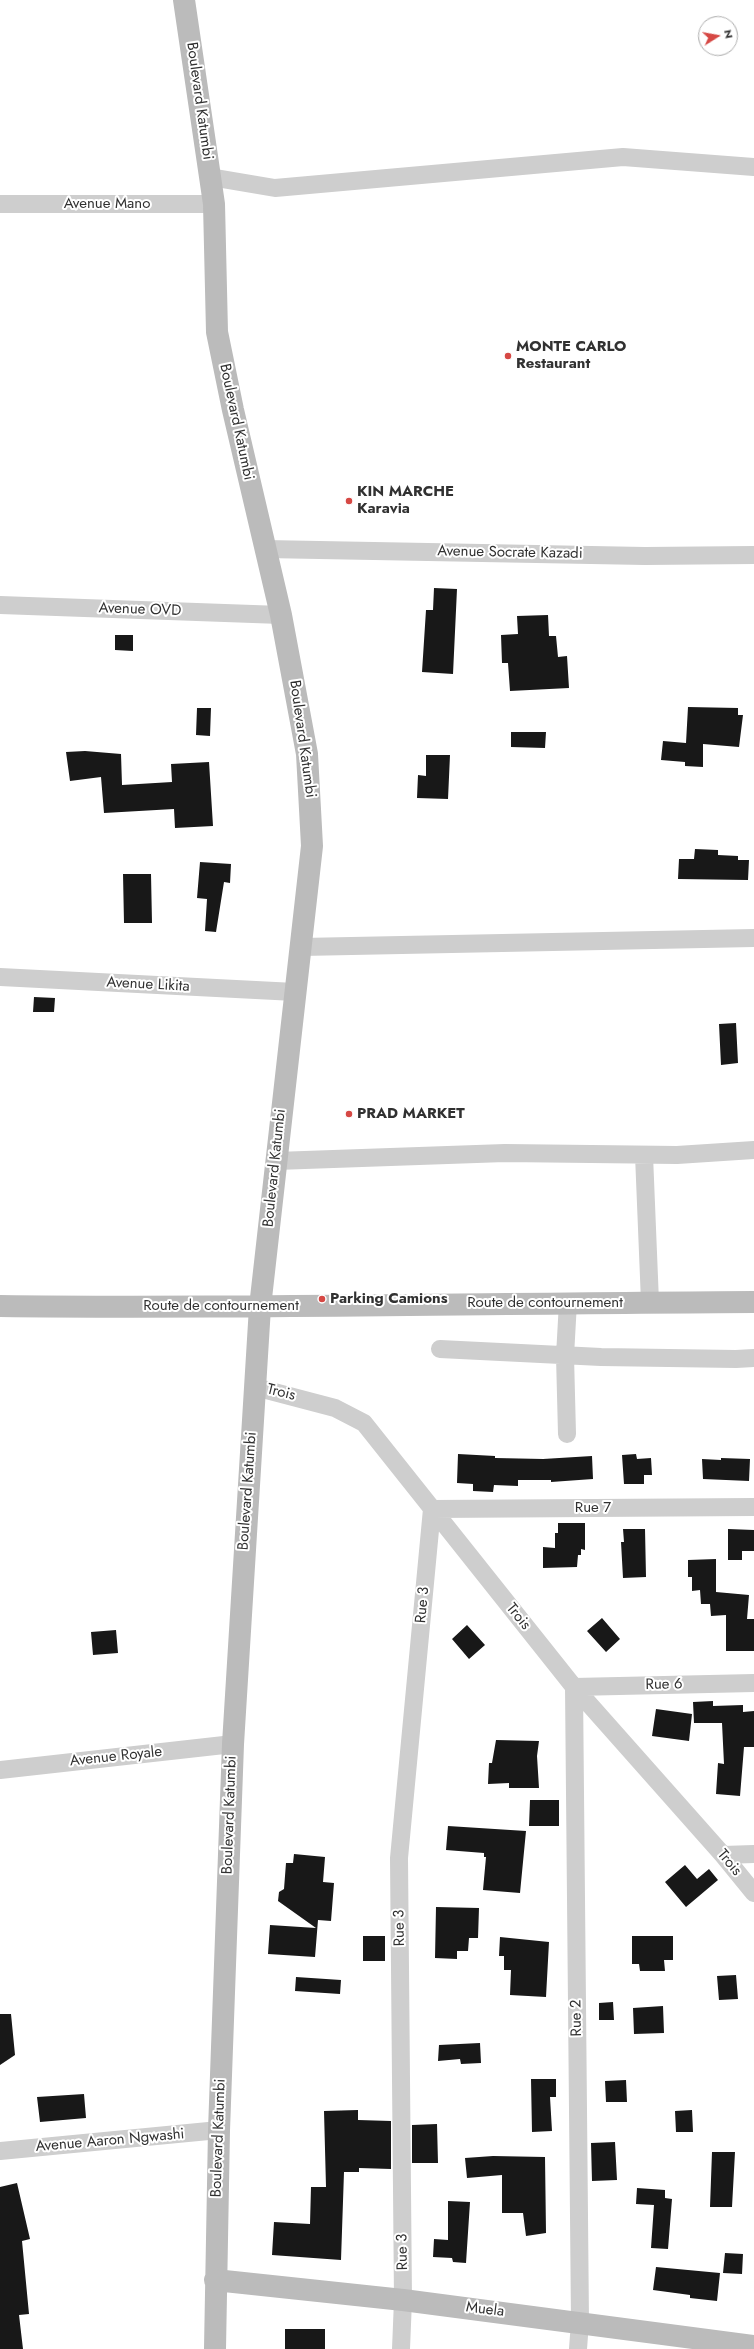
<!DOCTYPE html>
<style>
body{margin:0}
#map{position:relative;width:754px;height:2349px;overflow:hidden;background:#fff;font-family:Jost,sans-serif}
canvas{display:block}
.north{position:absolute;left:698px;top:16px;width:40px;height:40px;box-sizing:border-box;background:#fff;border:1px solid #adadad;border-radius:50%;rotate:79deg;font-size:11px;font-weight:700;line-height:16px;text-align:center;color:#313131}
.north::after{content:'';display:block;margin:auto;width:14px;height:18px;background:#d64844;clip-path:polygon(50% 0,100% 100%,50% 72%,0 100%)}
</style>
<div id="map">
<canvas width="754" height="2349"></canvas>
<div class="north">N</div>
</div>
<script>
const c = document.querySelector('canvas').getContext('2d');
c.lineJoin = 'round';
function paint(path, color) {
  c.fillStyle = color;
  c.fill(path, 'evenodd');
}
function strokePath(path, color, width, dash) {
  c.strokeStyle = color;
  c.lineWidth = width;
  c.lineCap = dash ? 'butt' : 'round';
  c.setLineDash(dash || []);
  c.stroke(path);
}
function write(font, color, halo, rows, align = 'center') {
  c.font = font + ' Jost,sans-serif';
  c.lineWidth = 4;
  c.setLineDash([]);
  c.textBaseline = 'middle';
  c.strokeStyle = halo;
  c.fillStyle = color;
  for (const [text, x, y, turn = 0] of rows) {
    c.save();
    c.translate(x, y);
    c.rotate((+turn || 0) * Math.PI / 180);
    c.textAlign = isNaN(turn) ? turn : align;
    if (halo) c.strokeText(text, 0, 0);
    c.fillText(text, 0, 0);
    c.restore();
  }
}
const building = new Path2D(`
 M434 588 457 589 453 674 422 672 426 610H433Z
 M548 615 549 636H556L558 657 567 656 569 688 510 691 508 663H502L501 635 518 634 517 616Z
 M115 635H133V651L115 650Z
 M688 707 738 708V715H743L739 747 703 744V767L685 766V762L661 760 663 741 686 743Z
 M197 708H211L210 736 196 735Z
 M511 732H546L545 748 511 747Z
 M85 751 121 754 122 785 172 782 171 764 209 762 213 826 175 828 174 809 104 813 101 777 70 781 66 752Z
 M426 755H450L448 799 417 798 418 775 426 776Z
 M695 849 718 850V855L738 856V860H749L748 880 678 879 679 859H694Z
 M200 862 231 864 230 883 224 882 216 932 205 931 207 899 197 898Z
 M123 874H151L152 923H124Z
 M34 997 55 998 54 1012H33Z
 M736 1023 738 1063 721 1065 719 1024Z
 M458 1454 495 1456V1458L543 1459 592 1456 593 1479 551 1482V1480H518V1486L494 1485 493 1492 473 1491V1484L457 1483Z
 M636 1454 637 1459 651 1458 652 1475H644V1484H624L622 1455Z
 M721 1458 750 1459 749 1481 703 1479 702 1459 721 1460Z
 M558 1523H585V1550L581 1549V1555H578L577 1567 543 1568V1547L555 1548V1533H558Z
 M623 1529H645L646 1577 623 1578 621 1542H624Z
 M728 1529 754 1530V1551H742V1560H728Z
 M716 1559V1592L749 1595 747 1619H754V1651H726V1615L711 1616 710 1604H701L700 1590 692 1591V1577H688V1560Z
 M602 1618 620 1639 606 1652 587 1631Z
 M467 1625 485 1645 469 1659 452 1639Z
 M116 1630 118 1653 93 1655 91 1632Z
 M713 1701V1706L743 1705V1712L754 1711V1747H744L740 1796 716 1794 718 1763 724 1764 722 1723H694L693 1702Z
 M656 1709 692 1714 689 1741 652 1736Z
 M496 1740 539 1741 537 1756 539 1788H509V1783L488 1784 489 1763H492Z
 M530 1800H559V1826H529Z
 M448 1826 526 1831 520 1893 483 1890 486 1857H484V1853L446 1850Z
 M294 1854 325 1857 323 1882 334 1883 331 1921 318 1920 315 1957 268 1954 270 1925 316 1928 278 1901 279 1892 284 1889 286 1863H293Z
 M685 1865 697 1879 709 1869 718 1880 686 1907 665 1882Z
 M436 1907 479 1908 478 1938H469L468 1951H457V1959L435 1958Z
 M363 1936H385V1961H363Z
 M632 1936H673V1960H664L665 1971H640L639 1964H632Z
 M500 1937 549 1942 546 1997 510 1995 511 1970H504V1956H499Z
 M736 1975 738 1999 719 2000 717 1976Z
 M296 1977 341 1980 340 1994 295 1991Z
 M613 2002 614 2020H599V2003Z
 M663 2006 664 2033 634 2034 633 2008Z
 M0 2014H11L15 2055 0 2065Z
 M480 2043 481 2063 461 2064 460 2059 438 2061 439 2045Z
 M531 2079H556V2097H550L552 2131 532 2132Z
 M626 2080 627 2102H606L605 2081Z
 M84 2094 86 2118 40 2122 37 2097Z
 M358 2110V2120L391 2121V2169L359 2168V2172H344L341 2260 272 2255 274 2222 310 2224 311 2187H326L324 2111Z
 M692 2110 693 2132H676L675 2111Z
 M437 2124 438 2163H412V2125Z
 M615 2142 617 2180 592 2181 591 2143Z
 M712 2152H735L732 2207H710Z
 M493 2156 545 2157 546 2233 526 2236 523 2213H502V2175L467 2178 465 2158Z
 M17 2183 30 2239 22 2241 29 2314 19 2315 23 2349H0V2187Z
 M637 2188 665 2190V2198L672 2199 668 2249 651 2248 654 2205 636 2204Z
 M448 2201 470 2202 466 2263 453 2262 452 2258 433 2257 434 2239 448 2240Z
 M725 2253 743 2254 742 2274 723 2273Z
 M656 2267 720 2273 717 2301 690 2298V2295L653 2290Z
 M285 2329H325V2349H285Z`);
const street = new Path2D(`
 M210 177 275 188 623 157 754 167
 M0 204H214
 M265 549 645 556 754 555
 M0 605 281 615
 M301 947 754 938
 M0 977 295 992
 M644 1155 650 1302
 M276 1161 505 1153 677 1155 754 1150
 M440 1349 601 1357 736 1359 754 1358
 M255 1387 335 1408 364 1423 574 1687 723 1855 754 1893
 M567 1434 565 1356 568 1302
 M0 1770 233 1744
 M723 1855 754 1854
 M0 2151 219 2130
 M401 2349 403 2300 399 1858 432 1509 754 1507
 M578 2349 580 2322 574 1687 754 1683`);
const secondary = new Path2D(`
 M184 0 214 204 217 332 233 410 281 615 307 754 312 846 260 1307 233 1744 219 2130 215 2349
 M0 1306C251 1309 503 1303 754 1302
 M215 2280 403 2300 754 2346`);
const markers = [
 [508,356,4,"#d64844"],
 [349,501,4,"#d64844"],
 [349,1114,4,"#d64844"],
 [322,1299,4,"#d64844"]
];
const streetNames = [
 ["Boulevard Katumbi",199,101,82],
 ["Avenue Mano",107,204],
 ["Boulevard Katumbi",236,422,78],
 ["Avenue Socrate Kazadi",510,553,1],
 ["Avenue OVD",140,610,2],
 ["Boulevard Katumbi",302,739,82],
 ["Avenue Likita",148,985,3],
 ["Boulevard Katumbi",275,1168,-84],
 ["Route de contournement",545,1303],
 ["Route de contournement",221,1306],
 ["Trois",281,1393,14],
 ["Boulevard Katumbi",248,1491,-86],
 ["Rue 7",593,1508],
 ["Rue 3",423,1605,-85],
 ["Trois",518,1617,51],
 ["Rue 6",664,1685,-1],
 ["Avenue Royale",116,1757,-6],
 ["Boulevard Katumbi",230,1815,-88],
 ["Trois",729,1863,50],
 ["Rue 3",400,1928,-91],
 ["Rue 2",577,2018,-91],
 ["Boulevard Katumbi",219,2138,-88],
 ["Avenue Aaron Ngwashi",110,2141,-5],
 ["Rue 3",403,2252,-91],
 ["Muela",485,2310,7]
];
const poiNames = [
 ["MONTE CARLO",516,347],
 ["Restaurant",516,364],
 ["KIN MARCHE",357,492],
 ["Karavia",357,509],
 ["PRAD MARKET",357,1114],
 ["Parking Camions",330,1299]
];
paint(building, '#181818');
strokePath(street, '#cecece', 18);
strokePath(secondary, '#bbb', 22);
for (const [x, y, r, color] of markers) {
  const dot = new Path2D();
  dot.arc(x, y, r, 0, 2 * Math.PI);
  c.fillStyle = color;
  c.fill(dot);
  strokePath(dot, '#fff', 1.5);
}
write('15px', '#313131', '#fff', streetNames);
write('bold 15px', '#313131', '#fff', poiNames, 'left');
</script>
